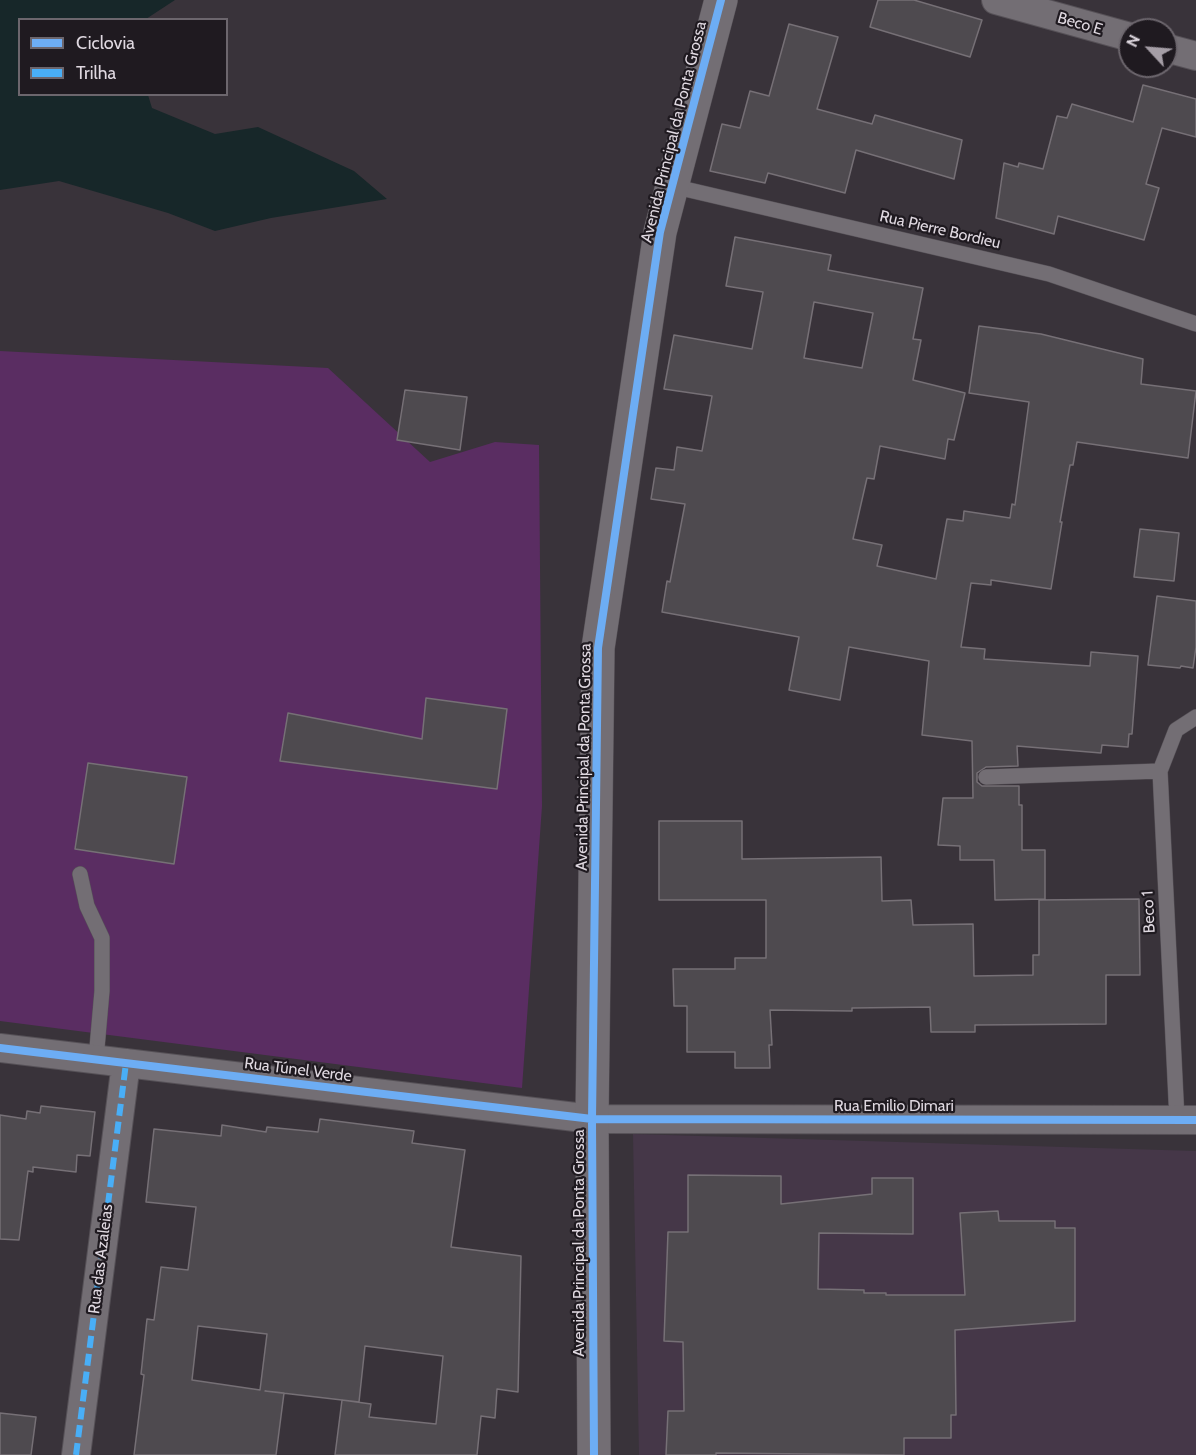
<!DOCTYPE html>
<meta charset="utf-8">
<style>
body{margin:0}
#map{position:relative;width:1196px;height:1455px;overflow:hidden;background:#39333a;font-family:Cabin,sans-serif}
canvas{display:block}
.legend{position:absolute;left:18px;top:18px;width:210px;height:78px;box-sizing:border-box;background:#1f1a20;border:2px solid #6c666d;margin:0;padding:8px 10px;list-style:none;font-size:18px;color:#dfd8e0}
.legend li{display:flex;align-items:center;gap:12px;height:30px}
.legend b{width:30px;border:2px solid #6c666d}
.north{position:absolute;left:1118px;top:18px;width:60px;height:60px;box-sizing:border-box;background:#1f1a20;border:2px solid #6c666d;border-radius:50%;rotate:296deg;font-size:16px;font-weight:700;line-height:24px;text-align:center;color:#dfd8e0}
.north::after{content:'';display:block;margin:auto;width:21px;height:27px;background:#a59ea6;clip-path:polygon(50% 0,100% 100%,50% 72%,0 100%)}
</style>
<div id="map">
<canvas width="1196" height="1455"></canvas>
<ul class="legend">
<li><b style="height:8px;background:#6dadf4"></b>Ciclovia</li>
<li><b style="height:8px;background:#49aef6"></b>Trilha</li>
</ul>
<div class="north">N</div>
</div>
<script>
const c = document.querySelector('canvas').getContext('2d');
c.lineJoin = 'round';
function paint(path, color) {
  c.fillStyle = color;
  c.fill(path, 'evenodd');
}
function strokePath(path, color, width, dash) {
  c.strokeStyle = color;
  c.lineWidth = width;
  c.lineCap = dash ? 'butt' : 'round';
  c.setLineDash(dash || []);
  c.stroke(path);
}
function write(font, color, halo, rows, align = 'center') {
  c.font = font + ' Cabin,sans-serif';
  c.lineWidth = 4.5;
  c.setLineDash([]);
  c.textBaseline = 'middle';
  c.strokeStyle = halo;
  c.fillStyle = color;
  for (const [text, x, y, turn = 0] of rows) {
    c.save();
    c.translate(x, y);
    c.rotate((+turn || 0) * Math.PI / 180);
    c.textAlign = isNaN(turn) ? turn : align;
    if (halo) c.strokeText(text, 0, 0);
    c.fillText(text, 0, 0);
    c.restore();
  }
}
const built = new Path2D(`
 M633 1134 1196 1151V1455H639Z`);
const green = new Path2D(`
 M0 351 328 368 430 462 495 442 539 445 542 806 522 1088 0 1021Z`);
const water = new Path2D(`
 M0 0H175L146 19 20 20V94L148 95 152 108 215 134 258 127 354 171 387 199 271 218 215 231 168 213 59 181 0 190Z`);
const building = new Path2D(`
 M878 0H914L982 20 970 57 870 27Z
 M789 24 838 37 817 109 872 124 875 115 962 140 954 179 856 150 845 193 768 173 765 183 710 171 722 124 740 128 750 91 769 96Z
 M1143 85 1196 99V137L1162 128 1146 184 1159 188 1144 240 1058 216 1054 234 996 218 1004 163 1018 167 1019 163 1043 169 1057 116 1067 118 1072 104 1133 122Z
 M735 237 831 255 828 270 923 288 913 339 921 340 913 380 965 393 954 440 948 439 945 459 880 446 874 479 867 478 853 539 882 545 877 566 936 579 947 519 963 521 964 511 1010 518 1012 504 1015 505 1029 402 969 393 979 326 1041 334 1143 359 1141 384 1196 391 1188 458 1077 442 1073 465H1070L1060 522H1062L1051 589 991 580V585L971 583 961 647 985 649 984 659 1090 666 1091 652 1138 656 1132 734H1129L1128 747 1102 745 1101 753 1017 746 1018 766 986 767 977 773V782L982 786H1019V805H1022V850H1045V899L995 900 994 860H960V846L938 845 943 798H973L972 741 922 735 929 661 849 647 840 700 789 690 799 637 662 612 667 581 670 582 685 504 651 499 656 468 674 470 677 447 702 451 712 396 664 389 674 335 752 349 763 292 726 286ZM814 302 873 313 862 368 804 358Z
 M405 390 467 397 460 450 397 440Z
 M1140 529 1179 533 1174 581 1134 577Z
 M1157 596 1196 601V647L1193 668 1181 666 1180 668 1148 665Z
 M426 698 507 709 497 789 280 761 288 713 422 739Z
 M88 763 187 777 174 864 75 849Z
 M659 821H742V859L881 857 882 901 911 900 913 925 973 924 974 976 1033 975V955H1039V900L1139 899 1140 975H1106V1024L975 1025V1032H931L930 1007 852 1008V1011L770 1010 772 1045H769L770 1068H735V1052H687V1006H674L673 969H735V958H766V900H659Z
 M41 1106 95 1112 90 1156 77 1155 76 1172 33 1167V1172L28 1171 19 1240 0 1239V1115L26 1119 27 1111 40 1113Z
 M320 1119 414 1131 412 1143 465 1150 451 1247 521 1256 518 1392 497 1389 495 1418 481 1416 477 1455H335L342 1400 265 1391 284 1393 276 1455H134L144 1375 141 1374 147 1319 154 1320 161 1267 188 1270 196 1207 146 1202 154 1129 221 1136 222 1125 266 1132 267 1127 318 1132ZM198 1326 267 1334 260 1390 192 1380ZM365 1346 443 1356 436 1424 369 1417 371 1404 342 1400 359 1402Z
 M688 1175 781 1176V1204L872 1194V1178H913V1234L819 1233 818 1289 864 1290V1293H886V1295H965L960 1213 998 1211 999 1221H1055V1228H1075V1321L955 1330 956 1415H951V1438H904V1455L716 1453V1455H666L668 1411H684L683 1342 664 1341 668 1232H688Z
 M0 1413 36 1417 31 1455H0Z`);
const lane = new Path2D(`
 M672 186 1049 274 1196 324
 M986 777 1160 771
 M80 874 87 906 102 938V991L96 1059
 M1177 1120 1160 771 1176 730 1196 717`);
const street = new Path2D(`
 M996 0 1130 37
 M1166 48 1196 56
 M0 1048 592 1119 1196 1120
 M76 1455 126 1063`);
const secondary = new Path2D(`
 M594 1455 592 1119 598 648 660 232 721 0`);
const quiet = new Path2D(`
 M76 1455 126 1063`);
const cycleway = new Path2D(`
 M0 1048 592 1119 1196 1120
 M594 1455 592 1119 598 648 660 232 721 0`);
const streetNames = [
 ["Beco E",1080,24,16],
 ["Avenida Principal da Ponta Grossa",674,132,-76],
 ["Rua Pierre Bordieu",940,230,13],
 ["Avenida Principal da Ponta Grossa",584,757,-89],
 ["Beco 1",1149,912,-93],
 ["Rua Túnel Verde",298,1070,7],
 ["Rua Emilio Dimari",894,1106],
 ["Avenida Principal da Ponta Grossa",579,1243,-90],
 ["Rua das Azaleias",101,1259,-83]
];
paint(built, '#453748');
paint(green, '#5a2d62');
paint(water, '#172729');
paint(building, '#4e4a4f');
strokePath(building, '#767076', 1.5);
strokePath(lane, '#565157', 16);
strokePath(street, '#565157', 30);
strokePath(secondary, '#565157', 34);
strokePath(lane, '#736e74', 15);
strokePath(street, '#736e74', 28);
strokePath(secondary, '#736e74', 33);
strokePath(quiet, '#49aef6', 6, [12, 6]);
strokePath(cycleway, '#6dadf4', 8);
write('16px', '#dfd8e0', '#1f1a20', streetNames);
</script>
